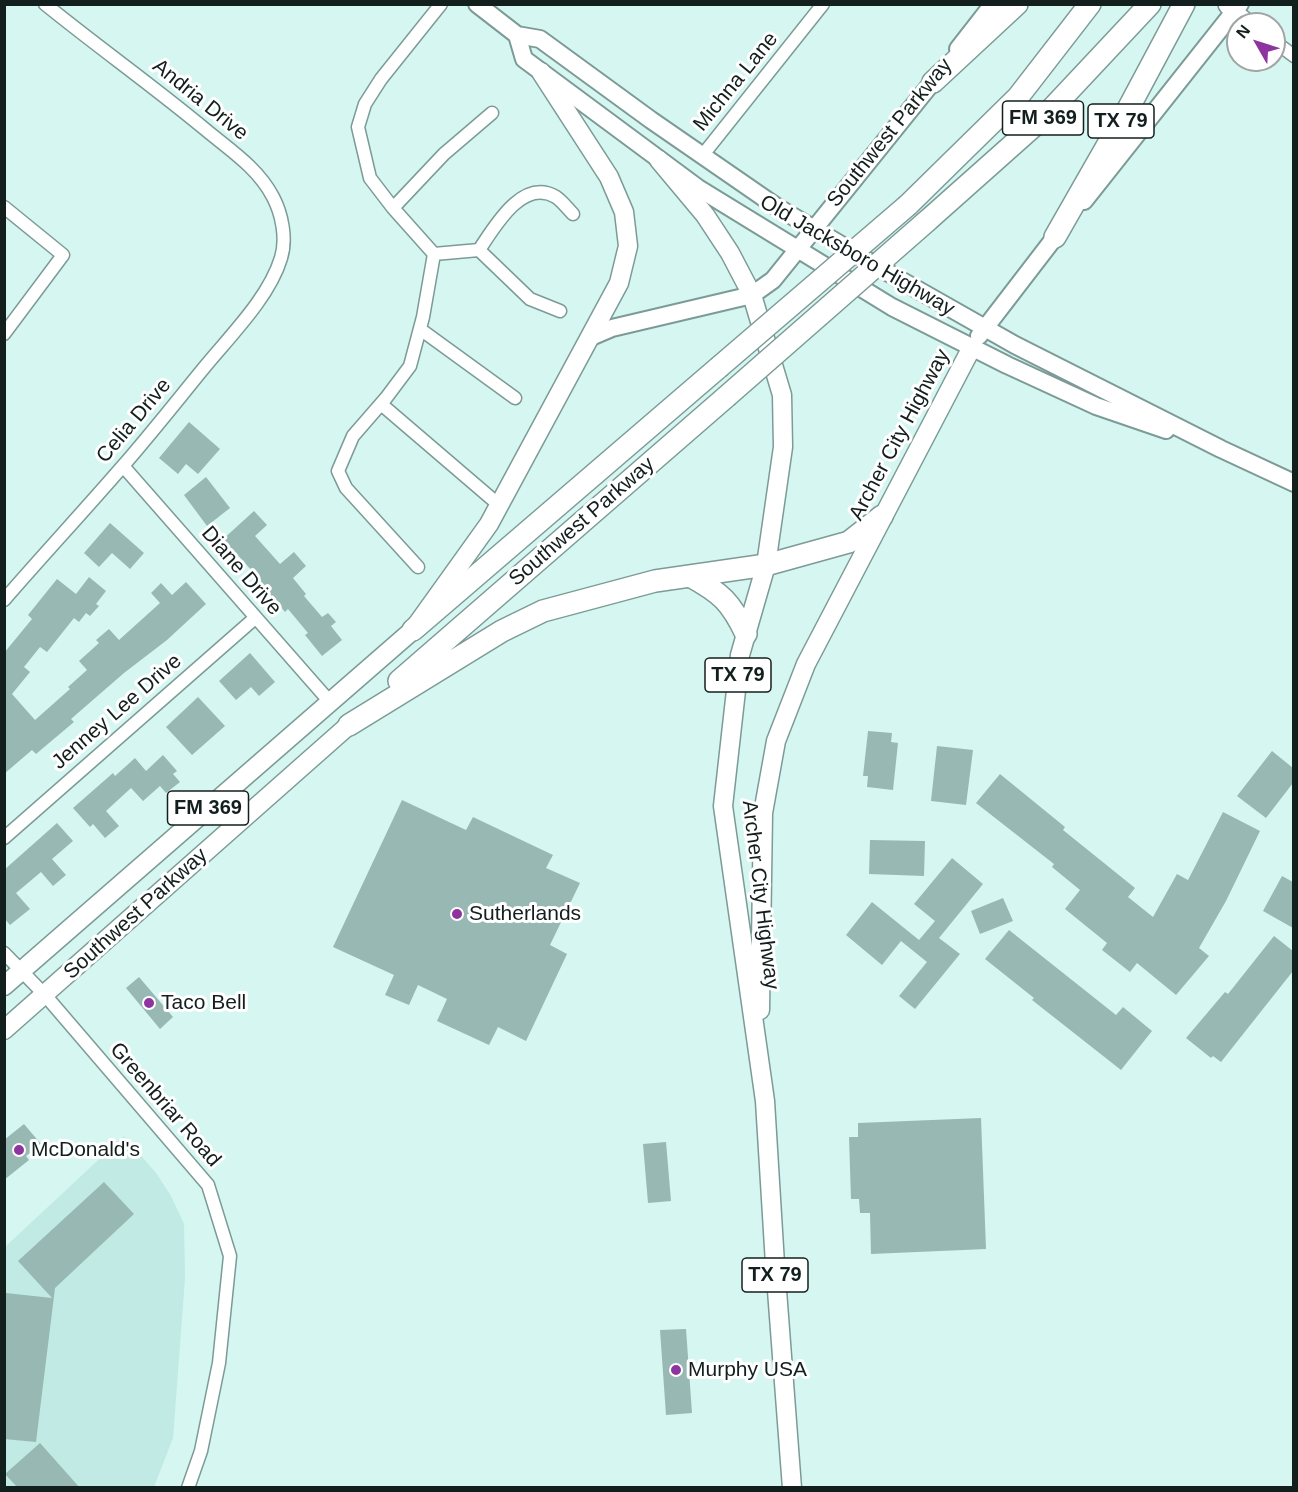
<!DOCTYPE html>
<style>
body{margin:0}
#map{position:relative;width:1298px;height:1492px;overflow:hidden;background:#d5f6f1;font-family:Arial,sans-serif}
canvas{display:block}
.frame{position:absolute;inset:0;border:6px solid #131f1d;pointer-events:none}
.north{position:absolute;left:1226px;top:12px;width:60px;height:60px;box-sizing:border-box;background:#fff;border:2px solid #a1a5a5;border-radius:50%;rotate:309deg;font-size:16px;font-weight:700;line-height:24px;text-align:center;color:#131f1d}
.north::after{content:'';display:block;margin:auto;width:21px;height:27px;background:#8e349f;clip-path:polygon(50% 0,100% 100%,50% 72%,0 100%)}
</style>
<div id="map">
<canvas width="1298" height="1492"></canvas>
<div class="frame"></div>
<div class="north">N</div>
</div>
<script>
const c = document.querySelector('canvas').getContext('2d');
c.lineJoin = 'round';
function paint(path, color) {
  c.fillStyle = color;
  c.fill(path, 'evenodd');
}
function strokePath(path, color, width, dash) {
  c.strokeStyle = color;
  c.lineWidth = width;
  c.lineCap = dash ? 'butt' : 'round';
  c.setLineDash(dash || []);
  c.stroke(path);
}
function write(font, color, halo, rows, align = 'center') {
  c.font = font + ' Arial,sans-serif';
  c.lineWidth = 6;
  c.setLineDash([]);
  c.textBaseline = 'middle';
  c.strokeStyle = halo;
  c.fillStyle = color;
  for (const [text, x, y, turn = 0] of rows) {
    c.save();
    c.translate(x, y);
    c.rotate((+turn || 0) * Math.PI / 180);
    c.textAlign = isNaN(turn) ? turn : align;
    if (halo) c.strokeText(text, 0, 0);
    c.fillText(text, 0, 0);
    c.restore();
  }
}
const built = new Path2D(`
 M124 1136 156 1173 171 1196 184 1224 185 1278 173 1438 154 1487 5 1488V1247Z`);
const building = new Path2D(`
 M189 422 220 449 198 474 186 464 178 474 159 458Z
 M206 477 230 508 207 526 184 495Z
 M254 511 267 525 255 536 280 564 294 552 306 566 293 578 306 594 304 596 322 617 328 613 336 622 331 626 342 640 322 656 305 635 308 633 288 609 285 612 260 582 261 581 236 553 233 555 221 541Z
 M110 523 144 553 130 569 112 553 99 567 84 553Z
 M89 577 106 591 96 604 99 606 90 616 86 613 79 622 74 618 47 652 40 647 24 667 30 672 12 694 35 720 70 689 68 687 87 670 79 661 99 643 96 640 109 629 119 640 160 603 151 593 161 583 172 595 186 582 206 604 167 640 124 673 71 719 74 722 36 754 32 750 4 774V653L32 619 28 615 57 579 76 594Z
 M250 653 275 682 259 696 251 687 236 700 219 681Z
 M198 697 225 726 192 755 166 727Z
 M868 731 892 733 891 742 898 743 893 790 867 787 868 776H863Z
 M937 746 973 750 966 805 931 801Z
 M1272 751 1293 768V783L1266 818 1237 796Z
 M163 755 177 771 173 774 180 782 166 793 160 786 143 801 131 788 106 811 119 826 105 838 93 824 90 827 73 808 113 773 115 776 135 758 146 771Z
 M1000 774 1065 827 1063 830 1135 888 1128 897 1153 917 1177 874 1188 880 1223 812 1260 831 1226 901 1199 948 1209 956 1176 995 1137 963 1130 972 1102 950 1107 943 1065 909 1080 890 1052 867 1054 864 976 803Z
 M402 800 466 830 473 817 553 855 546 868 580 883 550 945 567 954 526 1041 498 1027 489 1045 437 1021 447 999 418 985 409 1005 385 995 394 975 333 947Z
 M57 823 73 841 52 859 66 875 53 886 41 872 16 893 30 909 10 925 4 918V870Z
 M870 840 925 841 924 876 869 874Z
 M952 858 983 884 939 938 960 954 915 1009 899 996 927 962 901 941 882 965 846 935 872 902 919 940 935 921 914 904Z
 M1282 876 1293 882V928L1263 911Z
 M1003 898 1013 921 980 934 971 911Z
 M1009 930 1116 1015 1123 1007 1152 1031 1121 1070 1032 1000 1034 998 985 959Z
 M1274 936 1293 951V971L1221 1062 1213 1056 1211 1058 1186 1038 1225 992 1228 994Z
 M139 977 173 1017 160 1029 126 988Z
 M981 1118 986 1249 871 1254 870 1213H860L859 1199H851L849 1137H858V1123Z
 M24 1124 41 1144 26 1156 29 1160 4 1180V1140Z
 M666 1142 671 1201 648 1203 643 1144Z
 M104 1182 134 1214 55 1288 36 1442 4 1439 6 1293 52 1298 18 1261Z
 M686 1329 692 1413 666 1415 660 1330Z
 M40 1443 80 1488H18L5 1474Z`);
const street = new Path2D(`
 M1235 10 1253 24
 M1274 41 1294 56
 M702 156 823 4
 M4 207 63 255 4 334
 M393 208 444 154 492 113
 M479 250C494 228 522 177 556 197 562 201 568 209 573 214
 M434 254 479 250 530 299 560 311
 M420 329 515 398
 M381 404 499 505
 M123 466 330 702
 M418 567 346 488 338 471 353 436 386 398 410 366 423 317 434 254 393 208 370 178 358 127 365 104 381 79 441 4
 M4 600C43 555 83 512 122 467 150 435 176 402 203 369 229 337 269 298 281 258 287 239 282 214 273 197 258 168 230 150 206 130 153 86 98 47 45 4
 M4 838 255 618
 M4 953 45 995 208 1185 230 1256 219 1363 201 1451 188 1488`);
const secondary = new Path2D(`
 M477 4 517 35 540 39 651 120 777 207 904 282 1015 345 1221 449 1294 483
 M517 35 524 59 698 188 892 307 1007 365 1096 406 1166 430
 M958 49 993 4
 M1084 201 1240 4
 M979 336 1062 228
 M591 337 612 328 752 295 773 280 939 74`);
const primary = new Path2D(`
 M659 160 705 215 730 253 752 295 782 395 783 447 766 565 740 655 723 806 765 1101 775 1264 792 1488
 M4 986 413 630 489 524 619 283 628 246 624 212 609 177 541 72
 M760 1010 763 813 776 741 806 664 972 347
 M4 1030 349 725`);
const highway = new Path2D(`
 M1229 4 1235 10
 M933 82 1017 4
 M908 205 1018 97 1090 4
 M927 221 1045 116 1150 4
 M1055 237 1127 111 1184 4
 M690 576C721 593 731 602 746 634
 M413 630 718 368
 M399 681 726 397
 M349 725 502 631 543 611 655 581 766 565 849 542 882 516`);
const highwayBridge = new Path2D(`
 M718 368 908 205
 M726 397 927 221`);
const markers = [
 [457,914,6,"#8e349f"],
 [149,1003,6,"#8e349f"],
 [19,1150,6,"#8e349f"],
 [676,1370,6,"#8e349f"]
];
const shields = [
 [1043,118,81],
 [1121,121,66],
 [738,675,66],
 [208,808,81],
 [775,1275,66]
];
const shieldNames = [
 ["FM 369",1043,118],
 ["TX 79",1121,121],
 ["TX 79",738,675],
 ["FM 369",208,808],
 ["TX 79",775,1275]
];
const streetNames = [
 ["Michna Lane",736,82,-51],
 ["Andria Drive",200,100,39],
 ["Southwest Parkway",890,133,-51],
 ["Old Jacksboro Highway",857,256,30],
 ["Celia Drive",134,421,-50],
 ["Archer City Highway",900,435,-62],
 ["Southwest Parkway",582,522,-41],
 ["Diane Drive",241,571,49],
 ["Jenney Lee Drive",117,712,-41],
 ["Archer City Highway",760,895,83],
 ["Southwest Parkway",136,914,-42],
 ["Greenbriar Road",165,1105,49]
];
const poiNames = [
 ["Sutherlands",469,914],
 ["Taco Bell",161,1003],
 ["McDonald's",31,1150],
 ["Murphy USA",688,1370]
];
paint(built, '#c0eae3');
paint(building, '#98b8b3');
strokePath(street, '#7c9b96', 15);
strokePath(secondary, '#7c9b96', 20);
strokePath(primary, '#7c9b96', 21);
strokePath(highway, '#7c9b96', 24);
strokePath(street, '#fff', 12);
strokePath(secondary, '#fff', 16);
strokePath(primary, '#fff', 18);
strokePath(highway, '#fff', 21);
strokePath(highwayBridge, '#7c9b96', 24, []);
strokePath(highwayBridge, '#fff', 21);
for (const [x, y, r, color] of markers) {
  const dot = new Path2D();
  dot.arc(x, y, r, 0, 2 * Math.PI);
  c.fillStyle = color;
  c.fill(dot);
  strokePath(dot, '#fff', 2);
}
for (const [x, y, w] of shields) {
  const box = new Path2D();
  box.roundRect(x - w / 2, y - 17, w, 34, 4.5);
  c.fillStyle = '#fff';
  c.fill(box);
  strokePath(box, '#131f1d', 1.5);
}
write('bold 20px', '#131f1d', null, shieldNames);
write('21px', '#131f1d', '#fff', streetNames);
write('21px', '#131f1d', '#fff', poiNames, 'left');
</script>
